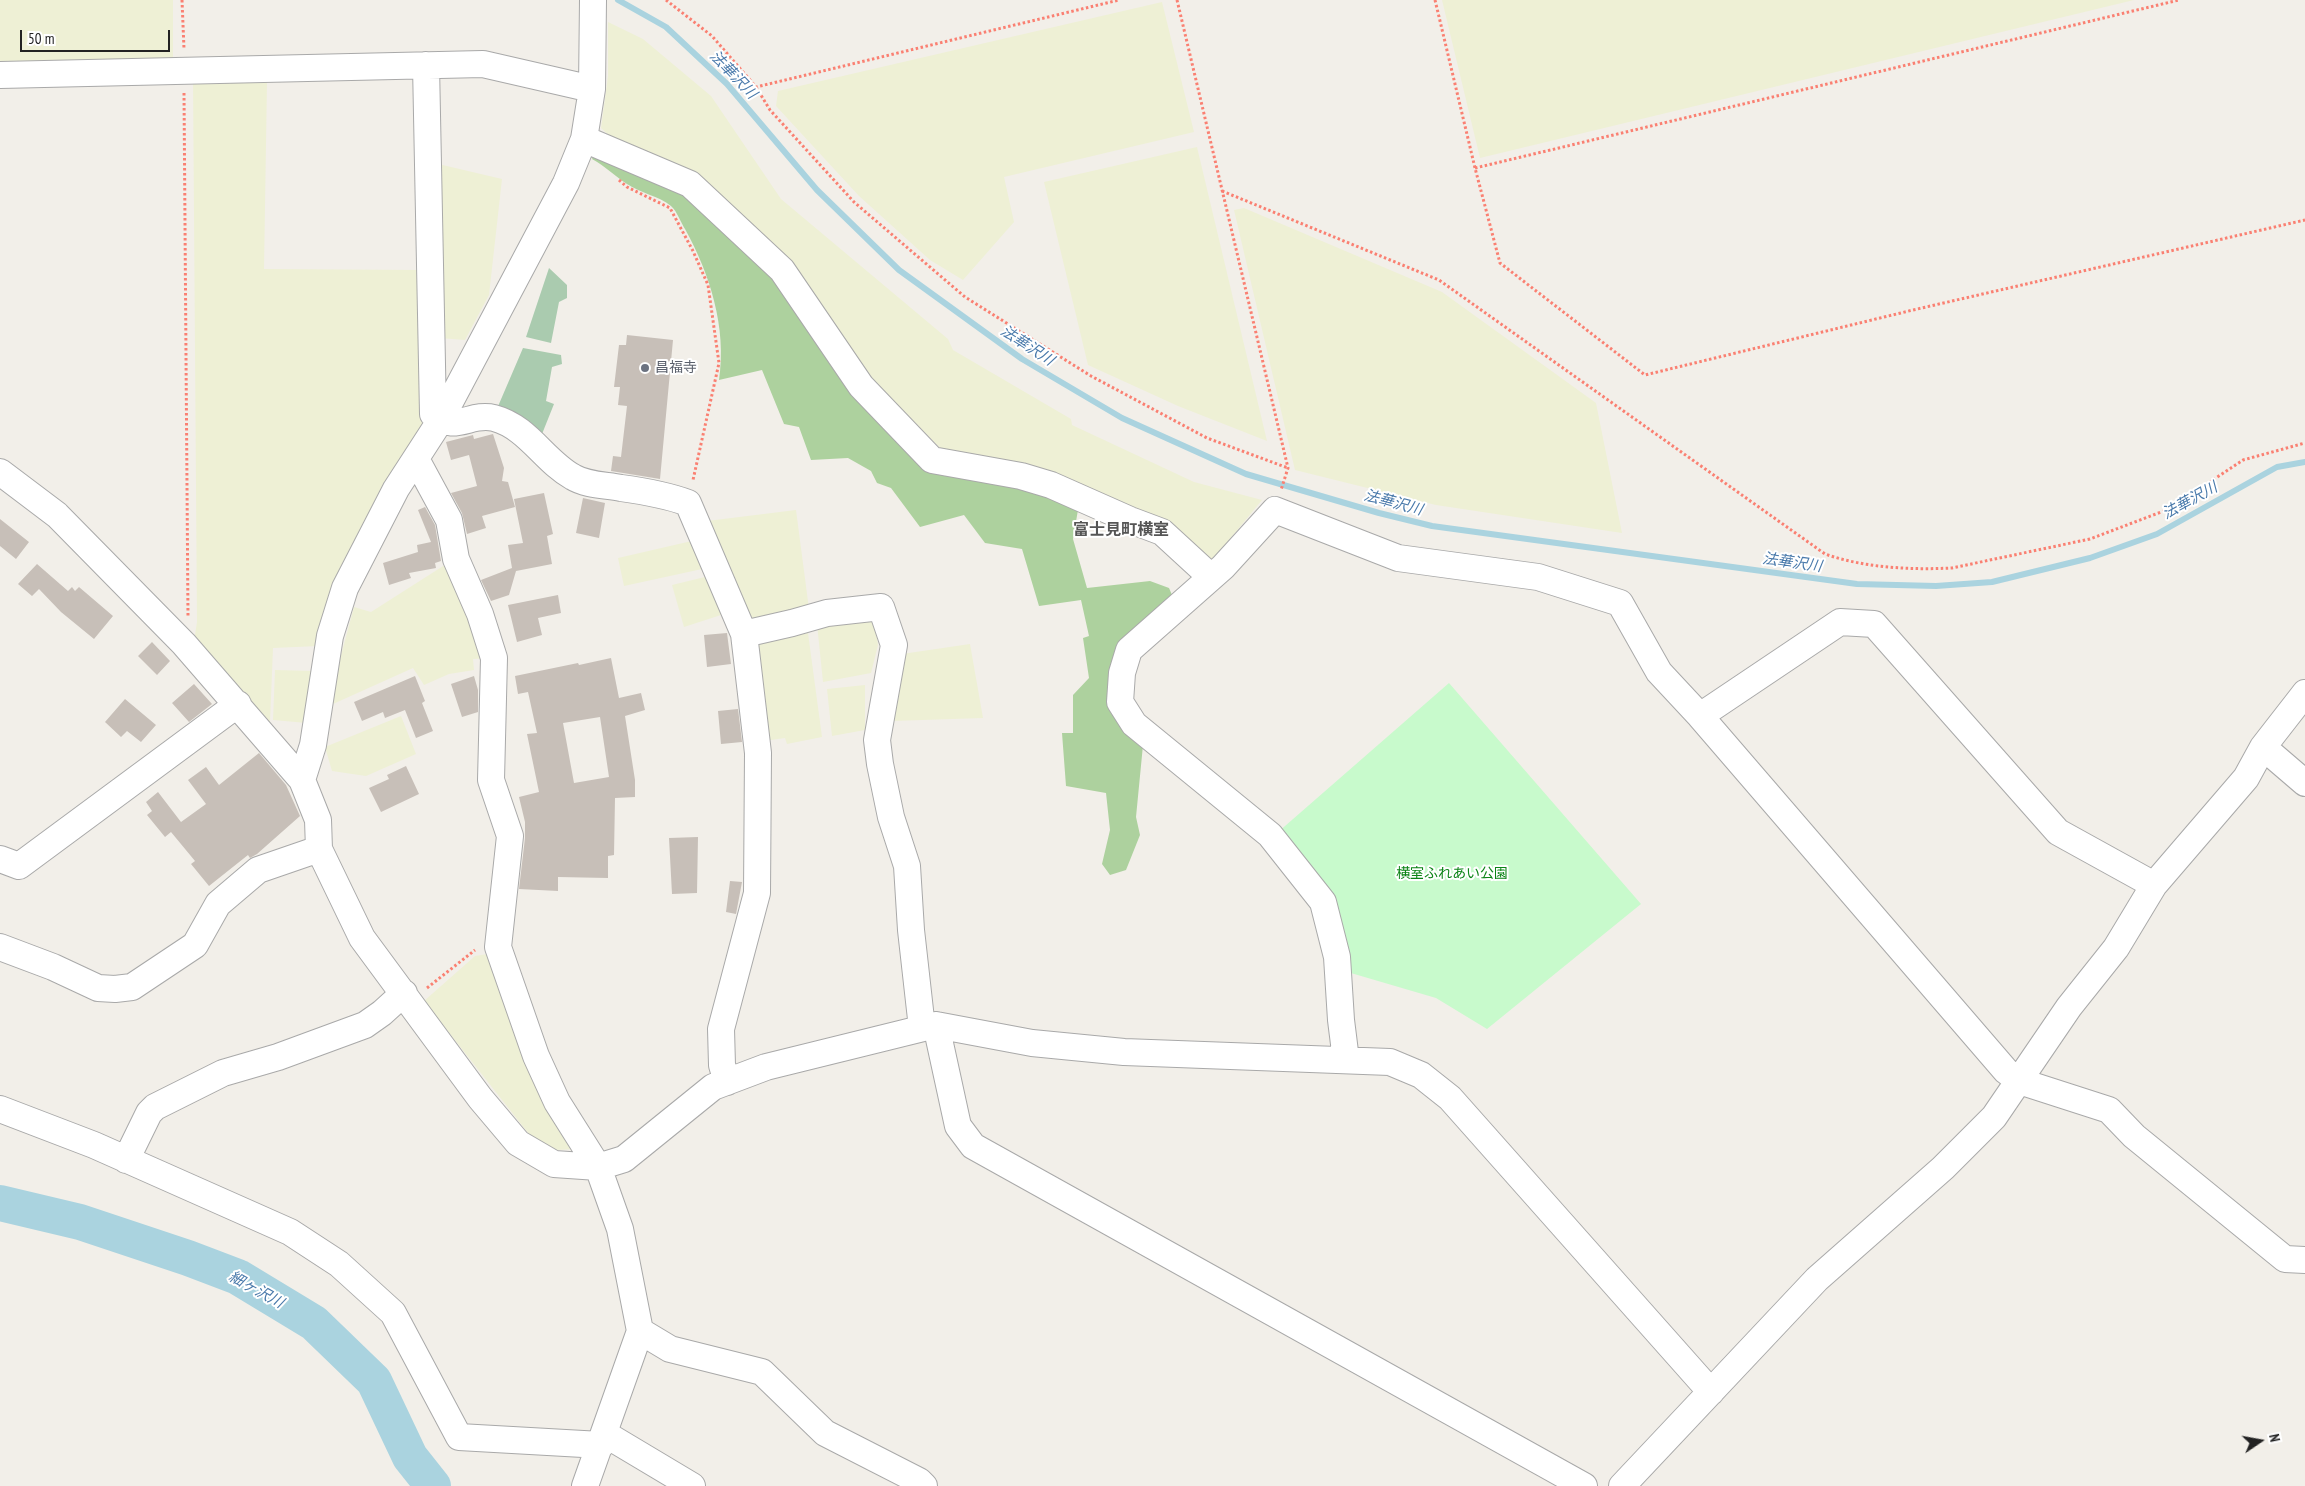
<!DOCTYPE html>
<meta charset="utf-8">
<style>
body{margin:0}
#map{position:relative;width:2305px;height:1486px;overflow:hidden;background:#f2efe9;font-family:"PT Sans Narrow",sans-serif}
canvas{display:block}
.north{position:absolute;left:2235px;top:1416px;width:50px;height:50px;-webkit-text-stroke:4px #fff;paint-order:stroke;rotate:78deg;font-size:14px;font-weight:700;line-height:20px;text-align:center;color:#222}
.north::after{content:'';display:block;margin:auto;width:18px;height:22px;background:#222;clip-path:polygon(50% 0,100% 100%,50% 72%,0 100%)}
.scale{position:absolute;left:20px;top:30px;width:150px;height:22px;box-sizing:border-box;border:2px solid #222;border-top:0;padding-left:6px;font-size:15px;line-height:18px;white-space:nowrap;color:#222;-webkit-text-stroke:4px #fff;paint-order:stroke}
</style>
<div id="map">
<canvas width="2305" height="1486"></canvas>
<div class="north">N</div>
<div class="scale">50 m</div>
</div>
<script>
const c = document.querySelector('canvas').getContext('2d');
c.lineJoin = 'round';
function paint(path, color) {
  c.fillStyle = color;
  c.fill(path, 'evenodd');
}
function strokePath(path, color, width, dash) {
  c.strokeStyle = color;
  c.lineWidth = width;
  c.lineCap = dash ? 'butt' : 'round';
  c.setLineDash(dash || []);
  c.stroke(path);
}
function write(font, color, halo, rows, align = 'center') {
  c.font = font + ' "PT Sans Narrow","Noto Sans JP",sans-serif';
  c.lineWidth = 4;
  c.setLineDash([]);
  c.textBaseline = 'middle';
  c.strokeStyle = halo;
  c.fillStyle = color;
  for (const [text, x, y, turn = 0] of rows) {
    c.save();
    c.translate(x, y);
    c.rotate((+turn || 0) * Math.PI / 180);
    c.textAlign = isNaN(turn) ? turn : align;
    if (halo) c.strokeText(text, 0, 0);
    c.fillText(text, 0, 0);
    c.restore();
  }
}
const farmland = new Path2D(`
 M0 0H173V64L0 66Z
 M1442 0H2134L1480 158Z
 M1162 2 1194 132 1004 177 1014 222 963 280 930 260 859 196 776 106 778 91Z
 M608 22 643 39 711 96 781 199 948 339 953 350 1071 419 1072 425 1194 482 1262 500 1211 562 943 451 871 378 601 128 608 76Z
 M193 79 267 82 264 269 421 270 426 420 318 646 273 648 270 722 194 641 197 622Z
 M1197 147 1267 441 1178 406 1088 365 1044 182Z
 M434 163 502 179 489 295 465 340 439 338Z
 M1244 208 1442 292 1596 403 1622 533 1436 505 1295 470 1234 210Z
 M796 510 809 609 749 621 707 521Z
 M696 540 702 569 624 586 618 558Z
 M451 561 490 658 473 659 474 670 449 674 424 685 413 668 333 704 340 659 354 607 371 612Z
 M709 576 721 615 684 627 672 585Z
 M874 618 878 645 871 673 823 682 817 624Z
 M808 633 822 737 787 744 785 738 764 741 755 644Z
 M970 644 983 718 892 721 902 654Z
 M275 670 313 671 307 723 273 720Z
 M865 685V730L832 736 827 689Z
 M401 716 416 754 366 776 332 771 325 747Z
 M494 953 578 1149 555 1150 536 1143 424 1001 475 956Z`);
const forest = new Path2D(`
 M597 148 688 186 778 274 930 465 1079 504 1073 539 1087 588 1150 581 1169 588 1175 602 1118 670 1143 745 1136 817 1140 835 1126 870 1110 875 1102 864 1110 830 1106 793 1066 786 1062 733H1073V695L1089 678 1083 638 1089 636 1081 600 1039 606 1022 549 985 543 964 515 920 527 891 488 877 483 871 471 848 458 811 460 799 427 784 424 762 370 719 380C727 328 710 274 685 229 681 223 677 211 671 206 659 196 640 193 627 184 615 176 605 166 592 159Z`);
const cemetery = new Path2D(`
 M549 268 567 285V298L559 302 551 343 526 337Z
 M523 348 561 355 562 364 552 367 546 401 554 404 542 434 496 411Z`);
const park = new Path2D(`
 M1449 683 1641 904 1487 1029 1436 998 1344 971 1277 833Z`);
const stream = new Path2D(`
 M618 0 666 27 727 84 817 190 899 270 1022 359 1122 418 1246 474 1379 513 1432 526 1857 584 1936 586 1992 582 2090 558 2157 534 2277 467 2305 462`);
const river = new Path2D(`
 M0 1203 80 1222 188 1258 238 1277 314 1323 374 1381 410 1457 433 1486`);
const building = new Path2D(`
 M627 335 673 340 660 479 611 471 613 456 621 457 627 406 618 405 620 387H614L619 345H626Z
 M493 434 504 468 502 481 508 482 515 507 482 516 486 528 467 534 462 513 451 493 477 486 469 455 451 460 446 442 473 435 474 439Z
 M544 493 553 534 547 536 552 564 516 571 509 595 491 601 481 580 512 568 508 545 523 543 514 499Z
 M583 498 605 503 599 538 576 533Z
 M425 507 435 525 441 561 435 563 436 568 409 573 411 578 389 585 383 563 418 552 417 545 431 542 418 510Z
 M0 519 29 542 16 559 0 546Z
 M37 564 68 591 72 587 75 591 79 587 113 616 94 639 61 612 39 589 32 596 18 584Z
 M558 595 561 613 538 618 542 635 517 642 508 605Z
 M727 633 731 664 707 667 704 635Z
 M152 642 170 661 157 675 138 656Z
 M611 658 619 698 641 693 645 710 625 716 635 780V797L615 798 614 855 608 856V878L558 877V891L519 889 525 838V822L519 797 539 792 527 734 537 733 528 692 518 694 515 676 578 663 579 665ZM600 717 609 777 574 783 563 723Z
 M415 676 425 701 422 703 433 731 416 738 405 710 385 718 383 712 362 721 354 702Z
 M474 676 478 690V712L462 717 451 684Z
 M194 684 212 704 189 722 172 703Z
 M125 699 156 725 141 742 127 731 121 737 105 722Z
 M738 709 742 742 721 744 718 711Z
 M259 753 286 785 300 816 257 854 250 858 248 855 209 886 191 864 195 861 171 832 165 837 147 815 152 811 146 802 158 792 181 822 206 804 188 780 206 767 219 785Z
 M406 766 419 794 381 812 369 788 389 779 387 775Z
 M698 837 697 893 672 894 669 838Z
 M730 881 742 882 736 914 726 912Z`);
const path = new Path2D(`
 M182 0 184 49
 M666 0 712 36 756 87 1119 0
 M1177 0 1288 468 1281 490
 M1435 0 1475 168 1500 263 1645 375 1913 310 2305 220
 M756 87 770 110 854 202 965 297 1091 376 1207 438 1288 468
 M184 93 188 617
 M1475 168 2179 0
 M619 180 627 187 670 208 693 251 708 285 719 363 693 480
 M1222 191 1439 280 1825 554C1865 568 1911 570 1952 568L2090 539 2169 509 2243 460 2305 443
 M427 988 475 950`);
const minor = new Path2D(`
 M426 65 433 414C455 434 470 412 494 418 528 427 544 461 573 477 586 485 605 485 621 488 643 491 667 495 688 503L744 634 758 753 757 893 721 1029 722 1065 727 1082
 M0 75 483 64 592 89
 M584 139 690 184 782 270 861 386 932 460 1021 476 1051 485 1130 520 1162 532 1211 577
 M416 459 449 520 456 559 480 614 494 658 491 780 510 836 498 947 536 1056 557 1102 598 1167 620 1229 640 1331 585 1486
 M0 472 57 515 184 644 302 780 318 820 319 849 362 938 480 1098 518 1143 554 1164 598 1167 624 1159 713 1087 766 1067 936 1025 1032 1043 1124 1052 1390 1062 1421 1075 1450 1098 1711 1392
 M744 634 792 623 827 613 881 607 894 645 877 740 880 764 891 817 907 866 911 930 922 1028
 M1700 716 1840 622 1874 624 2058 832 2154 885
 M2263 747 2305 783
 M302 780 313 745 330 636 345 588 396 489 440 421 566 183 584 139 592 89 593 0
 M0 859 19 866 238 704
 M0 947 53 967 98 988 115 989 132 987 195 945 218 904 258 870 319 849
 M936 1025 958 1126 973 1146 1584 1486
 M1346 1060 1341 1020 1337 957 1323 902 1270 835 1134 724 1120 702 1122 673 1129 650 1223 567 1275 510 1398 558 1538 577 1620 603 1659 672 1700 716 2006 1071 2019 1081 2109 1110 2134 1136 2285 1259 2305 1260
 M0 1109 94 1145 290 1232 339 1264 393 1313 459 1437 601 1445
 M126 1160 149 1113 155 1107 223 1073 278 1057 365 1025 382 1013 404 993
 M640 1331 670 1349 762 1372 825 1433 919 1481 924 1486
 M605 1434 692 1486
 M1622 1486 1817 1279 1943 1168 1994 1117 2069 1007 2116 948 2154 885 2246 778 2263 747 2305 693`);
const markers = [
 [645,368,5,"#6b7280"]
];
const worshipNames = [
 ["昌福寺",655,368]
];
const parkNames = [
 ["横室ふれあい公園",1452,874]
];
const waterNames = [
 ["法華沢川",733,75,46],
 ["法華沢川",1027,346,33],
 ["法華沢川",2190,501,-29],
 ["法華沢川",1393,503,15],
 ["法華沢川",1792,563,8],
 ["細ヶ沢川",256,1290,29]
];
const quarterNames = [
 ["富士見町横室",1121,530]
];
paint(farmland, '#eef0d5');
paint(forest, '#add19e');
paint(cemetery, '#aacbaf');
paint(park, '#c8facc');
strokePath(stream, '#aad3df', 6);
strokePath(river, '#aad3df', 36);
paint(building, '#c7bfb8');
strokePath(minor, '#a9a9a9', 28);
strokePath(path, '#fa8072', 3, [2.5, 2.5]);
strokePath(minor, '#fff', 26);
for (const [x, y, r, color] of markers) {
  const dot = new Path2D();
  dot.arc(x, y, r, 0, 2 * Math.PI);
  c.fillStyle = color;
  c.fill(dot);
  strokePath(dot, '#fff', 2);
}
write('14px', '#5b616d', '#fff', worshipNames, 'left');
write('14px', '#0c8416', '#fff', parkNames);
write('italic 15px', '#4a7aab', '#fff', waterNames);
write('bold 16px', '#555', '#fff', quarterNames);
</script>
